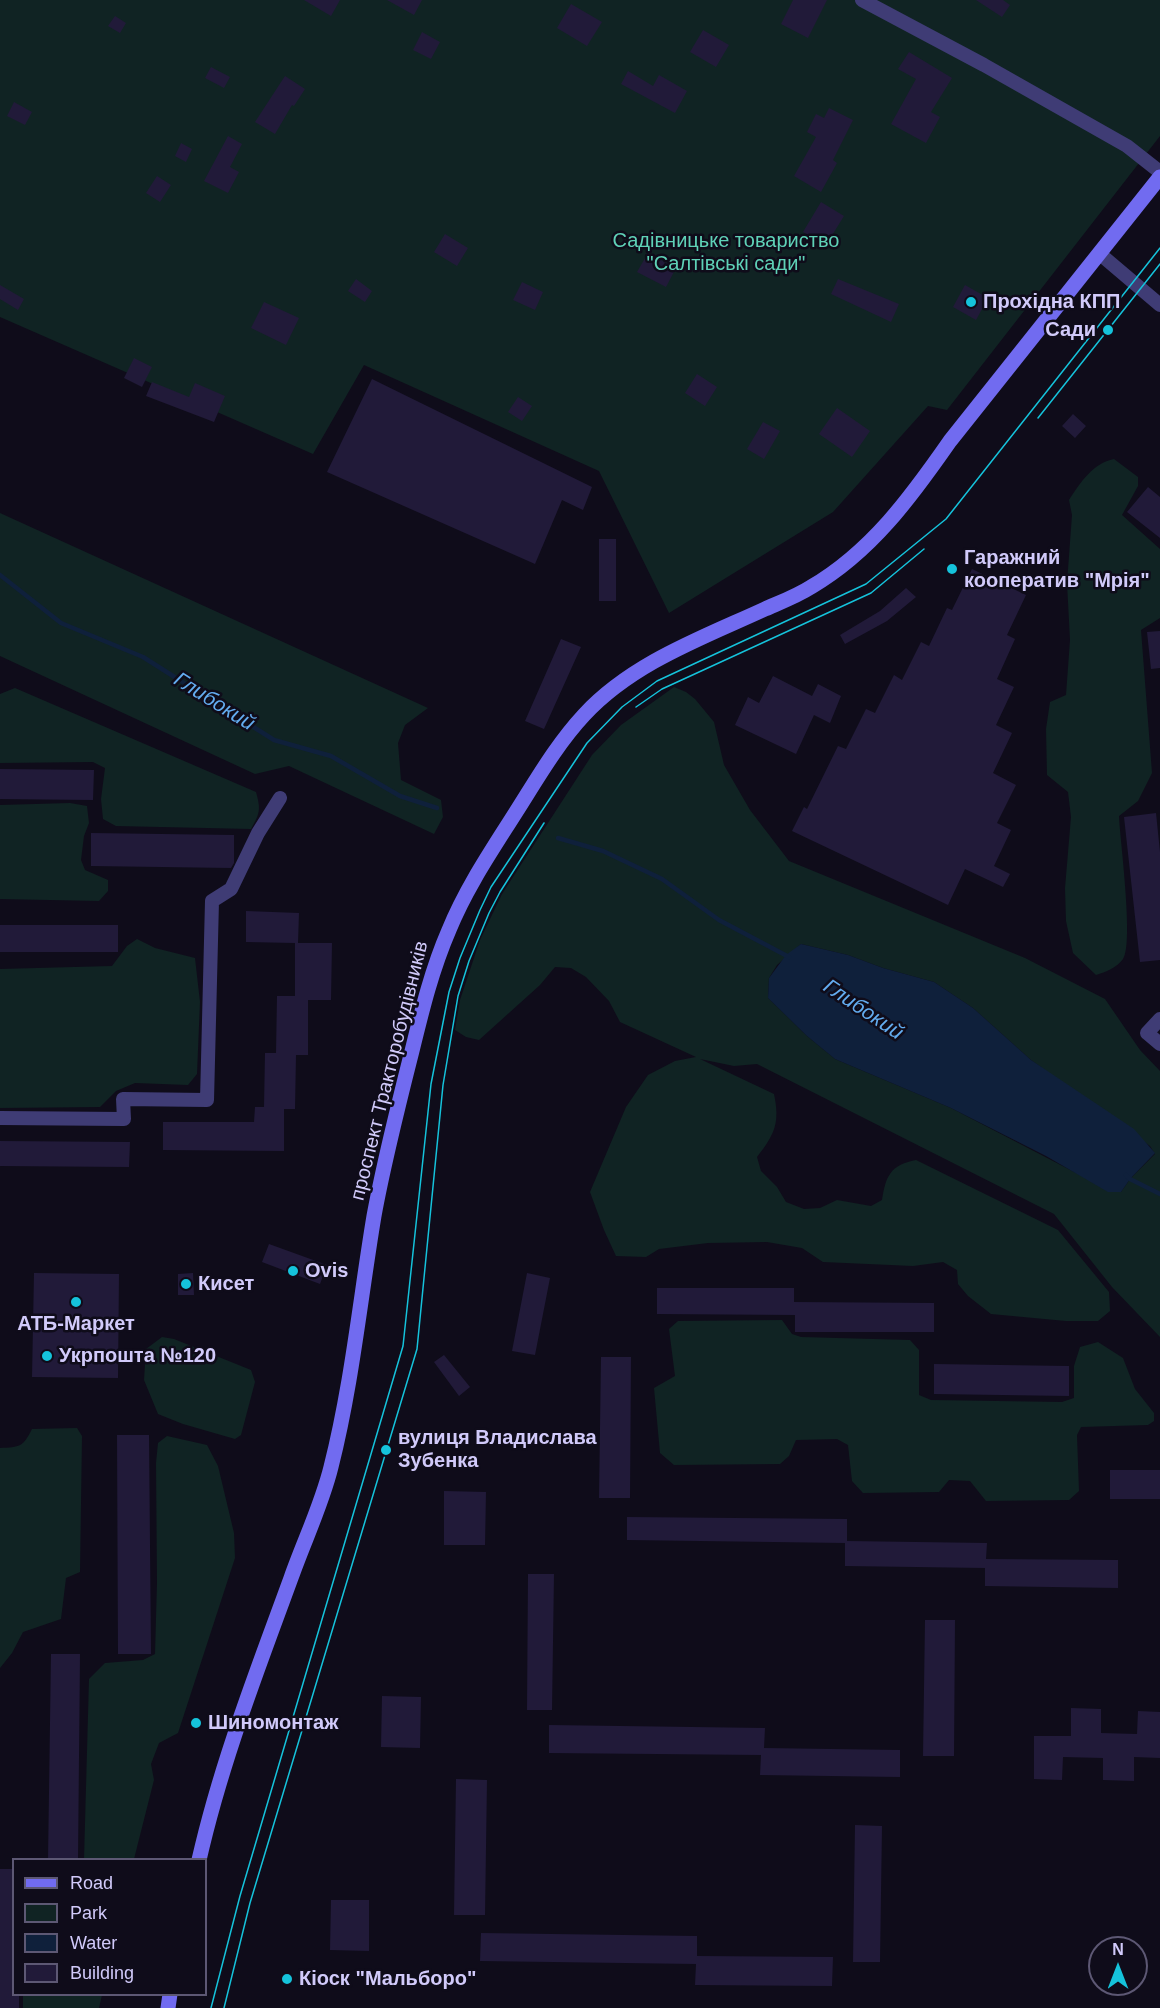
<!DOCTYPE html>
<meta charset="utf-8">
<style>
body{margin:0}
#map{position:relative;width:1160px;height:2008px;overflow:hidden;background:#0f0c1a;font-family:Helvetica,sans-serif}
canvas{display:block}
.legend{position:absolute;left:12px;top:1858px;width:195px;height:138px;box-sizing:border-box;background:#0f0c1a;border:2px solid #5d5874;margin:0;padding:8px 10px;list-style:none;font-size:18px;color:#d1cafa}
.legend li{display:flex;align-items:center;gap:12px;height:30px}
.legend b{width:30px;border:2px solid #5d5874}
.north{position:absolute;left:1088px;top:1936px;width:60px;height:60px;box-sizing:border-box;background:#0f0c1a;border:2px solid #5d5874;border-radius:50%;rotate:0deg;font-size:16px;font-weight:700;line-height:24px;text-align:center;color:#d1cafa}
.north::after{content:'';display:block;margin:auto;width:21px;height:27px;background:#15c3db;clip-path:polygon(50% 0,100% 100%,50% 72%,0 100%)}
</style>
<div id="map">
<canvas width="1160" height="2008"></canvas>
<ul class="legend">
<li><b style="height:8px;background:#716bf0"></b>Road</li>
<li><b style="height:16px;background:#102323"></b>Park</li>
<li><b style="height:16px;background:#0f203b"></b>Water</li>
<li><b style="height:16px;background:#211a39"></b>Building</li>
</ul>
<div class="north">N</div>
</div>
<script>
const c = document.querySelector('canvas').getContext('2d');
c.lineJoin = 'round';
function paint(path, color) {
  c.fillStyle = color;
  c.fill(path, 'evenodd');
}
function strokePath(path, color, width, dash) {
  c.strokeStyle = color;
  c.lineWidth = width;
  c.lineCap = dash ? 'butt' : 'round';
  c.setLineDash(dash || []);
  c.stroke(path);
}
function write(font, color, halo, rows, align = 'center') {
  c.font = font + ' Helvetica,sans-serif';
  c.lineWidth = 5;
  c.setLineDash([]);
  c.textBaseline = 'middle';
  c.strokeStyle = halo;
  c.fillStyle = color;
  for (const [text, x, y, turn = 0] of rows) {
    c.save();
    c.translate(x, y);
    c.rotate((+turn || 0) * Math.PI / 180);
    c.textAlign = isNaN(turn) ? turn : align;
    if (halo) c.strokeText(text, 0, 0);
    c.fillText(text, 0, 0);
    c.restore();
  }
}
const green = new Path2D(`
 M0 0H1160V136L947 410 928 406 833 512 669 613 599 471 364 365 313 454 0 317Z
 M1114 459 1138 477V486L1122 515 1160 549V618L1141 630 1152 773 1138 801 1119 816C1120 840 1134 944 1123 959 1116 968 1106 972 1096 975L1073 953 1066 921 1065 888 1071 817 1068 792 1047 775 1046 729 1050 702 1066 695 1070 640 1067 583 1072 515 1069 500C1080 483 1093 463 1114 459Z
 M0 513 428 708 405 725 398 743 401 780 441 800 443 817 434 834 289 766 255 774 0 656Z
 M674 687 686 692 695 699 714 722 724 765 750 810 789 861 1025 958 1105 999 1140 1050 1160 1071V1337L1112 1287 1054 1214 757 1064 734 1066 700 1059 774 1094C780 1123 775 1134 757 1157L761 1171 777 1187 786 1202 804 1209 820 1208 837 1200 871 1206 882 1200C886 1176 890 1165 916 1160L1058 1230 1109 1292 1110 1311 1098 1321H1066L991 1314 968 1296 958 1284 957 1270 943 1262 913 1266 823 1262 802 1248 767 1242 708 1243 659 1249 646 1257 616 1256 604 1230 590 1192 626 1107 648 1075 675 1061 696 1057 620 1022 609 1001 586 977 571 968 555 967 540 985 479 1040 466 1037 455 1030 460 1000 480 940 502 894 592 755 621 725ZM801 944 848 955 883 968 934 982 973 1008 1031 1060 1150 1146 1155 1154 1130 1179 1121 1192 1076 1173 951 1108 835 1059 807 1036 768 998 769 978 777 965Z
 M15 688 256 792C261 810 260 813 251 829L116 826 103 819 101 799 105 768 93 762 0 763V694Z
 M70 803 87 806 89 823 84 836 81 860 85 870 108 880V891L99 901 0 899V805Z
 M137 939 155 948 195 958 200 1002 197 1074 188 1085 135 1083 116 1091 100 1107 0 1108V969L112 966 127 946Z
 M782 1320 792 1334 801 1337 910 1340 919 1350V1395L931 1400 1062 1402 1074 1398V1366L1080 1347 1098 1342 1123 1358 1135 1389 1154 1413V1421L1148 1425 1081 1427 1077 1435 1079 1491 1069 1500 986 1501 970 1481 949 1480 939 1492 863 1493 852 1481 848 1445 837 1439 796 1440 789 1456 780 1464 674 1465 660 1453 654 1388 675 1376 669 1329 678 1321Z
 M162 1337 174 1339 251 1370 255 1382 241 1435 235 1439 183 1424 158 1414 144 1380 146 1349Z
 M77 1428 82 1436 80 1572 66 1578 61 1619 23 1632 12 1653 0 1668V1448C20 1447 23 1447 32 1429Z
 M167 1436 207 1445 218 1466 234 1533 235 1558 178 1733 159 1743 151 1764 154 1780 134 1859H84L89 1679 105 1663 143 1660 155 1654 157 1583 156 1463 158 1443Z
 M23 1995V1994L102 1995 99 2008H23Z`);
const water = new Path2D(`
 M801 944 848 955 883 968 934 982 973 1008 1031 1060 1134 1129 1155 1153 1130 1179 1121 1192H1108L1046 1156 951 1108 835 1059 807 1036 768 998 769 978 786 955Z`);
const stream = new Path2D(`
 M0 575 61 623 143 657 274 740 331 756 400 796 437 808
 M558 838 603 851 662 879 719 920 789 957
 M1126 1175 1130 1179 1160 1194`);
const building = new Path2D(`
 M304 0H340L331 16Z
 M387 0H422L414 15Z
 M793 0H827L808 38 781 24Z
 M976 0H1003L1010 5 1002 17Z
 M571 4 602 22 587 46 557 28Z
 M115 16 126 23 120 33 108 26Z
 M703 30 729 45 716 67 690 52Z
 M422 32 440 42 431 59 413 50Z
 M909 52 952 78 931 112 940 117 926 143 891 124 916 79 898 69Z
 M211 67 230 77 224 88 205 78Z
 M628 71 653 86 659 75 687 91 675 113 621 84Z
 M285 76 305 89 294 106 292 105 275 134 255 122Z
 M14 102 32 112 25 125 7 116Z
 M829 108 853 120 833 160 837 163 821 192 794 176 816 137 807 132 816 114 824 118Z
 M228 136 242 144 230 167 239 172 228 193 204 181Z
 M181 143 192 149 186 162 175 156Z
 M157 176 171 185 160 202 146 193Z
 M821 202 844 216 826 245 803 232Z
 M445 234 468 248 457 266 434 252Z
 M648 253 676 268 666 287 637 272Z
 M356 279 372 291 365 302 348 291Z
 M838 279 899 304 891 322 831 294Z
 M522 282 543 292 535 310 513 300Z
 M0 285 24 299 18 310 0 299Z
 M965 285 988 298 976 320 953 307Z
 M264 302 299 318 286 345 251 328Z
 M134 358 152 367 142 387 124 378Z
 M697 374 717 387 705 406 685 393Z
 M372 379 592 487 583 510 562 500 535 564 327 472Z
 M152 382 189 397 195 383 225 396 214 422 146 396Z
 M518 397 532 406 522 421 508 412Z
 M837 408 870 431 852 457 819 434Z
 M1073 414 1086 426 1075 438 1062 426Z
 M763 422 780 431 764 459 747 449Z
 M1148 487 1160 497V538L1127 512Z
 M599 539H616V601H599Z
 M972 569 1026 595 1007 635 1015 639 997 679 1014 687 996 725 1012 733 993 773 1016 785 997 823 1011 830 994 866 1010 874 1003 887 965 869 948 905 792 831 804 807 807 809 838 746 846 749 866 709 875 713 894 675 902 680 921 642 929 646 947 608 952 610Z
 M906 588 916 597 887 621 845 644 840 635 880 611Z
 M1160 631V668L1151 669 1147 632Z
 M561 639 581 647 544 729 525 721Z
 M773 676 812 696 818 684 841 696 830 723 814 715 796 754 735 725 748 697 759 703Z
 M0 769 94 770 93 800 0 799Z
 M1156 813 1160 852V960L1140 962 1124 817Z
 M91 833 234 835V863L231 868 91 866Z
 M246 911 299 913 298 943H332L331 1000H308V1055H296L295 1109H284V1151L163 1150V1122H254L255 1107H264L265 1053H276L277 996H295V943L246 942Z
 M0 925H118V952H0Z
 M0 1141 130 1142 129 1167 0 1166Z
 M269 1244 327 1265 320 1284 262 1262Z
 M34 1273 119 1274 118 1378 32 1377Z
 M193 1273 194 1295H178V1274Z
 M527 1273 550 1278 535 1355 512 1351Z
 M657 1288H794V1302L934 1303V1332H795V1315L657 1314Z
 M444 1355 470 1387 459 1396 434 1362Z
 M601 1357H631L630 1498H599Z
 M934 1364 1069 1366V1396L934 1394Z
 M117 1435H149L151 1654H118Z
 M1110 1470H1160V1499H1110Z
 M444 1491 486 1492 485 1545H444Z
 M627 1517 847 1519V1541L987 1543 986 1559 1118 1560V1588L985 1586V1568L845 1566V1543L627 1540Z
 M528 1574H554L552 1710H527Z
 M925 1620H955L954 1756H923Z
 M51 1654H80L78 1860H48Z
 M382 1696 421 1697 420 1748 381 1747Z
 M1071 1708 1101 1709V1733L1137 1734 1138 1711 1160 1712V1758L1134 1757V1781L1103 1780V1758L1063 1757 1062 1780 1034 1779V1736H1071Z
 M549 1725 765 1728 764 1748 900 1750V1777L760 1775 761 1755 549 1753Z
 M456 1779 487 1780 485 1915H454Z
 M855 1825 882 1826 880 1962H853Z
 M0 1869H14V1995H19V2008H0Z
 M331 1900H369V1951L330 1950Z
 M481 1933 697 1936V1956L833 1957 832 1986 695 1985 696 1964 480 1961Z`);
const street = new Path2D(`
 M862 0 984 65 1127 146 1160 172
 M1100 254 1160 305
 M1160 1019 1147 1033 1160 1044
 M0 1118 124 1119 123 1099 207 1100 212 901 231 889 258 833 280 798`);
const secondary = new Path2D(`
 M199 1860C221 1763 257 1671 291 1578 304 1541 322 1504 331 1467 352 1384 360 1300 374 1216 384 1161 398 1106 412 1051 422 1010 432 969 449 930 466 888 492 850 516 812 537 779 557 744 584 715 632 663 702 638 765 609 781 602 797 596 811 587 871 552 911 497 950 441L1160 177
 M168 2008 170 1994`);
const tram = new Path2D(`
 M1038 418 1160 264
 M636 707 662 689 871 593 924 549
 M211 2008 240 1896 403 1346 431 1084 449 992 460 958 480 910 491 887 587 743 622 707 657 681 866 584 946 519 1160 248
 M224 2008 250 1903 417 1349 443 1085 458 996 469 961 489 913 500 892 544 823`);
const markers = [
 [971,302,6,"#15c3db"],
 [1108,330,6,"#15c3db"],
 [952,569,6,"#15c3db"],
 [293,1271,6,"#15c3db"],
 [186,1284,6,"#15c3db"],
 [76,1302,6,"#15c3db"],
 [47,1356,6,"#15c3db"],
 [386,1450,6,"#15c3db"],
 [196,1723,6,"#15c3db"],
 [287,1979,6,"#15c3db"]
];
const parkNames = [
 ["Садівницьке товариство",726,241],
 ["\"Салтівські сади\"",726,264]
];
const poiNames = [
 ["Прохідна КПП",983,302],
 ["Сади",1096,330,"right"],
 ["Гаражний",964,558],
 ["кооператив \"Мрія\"",964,581],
 ["Ovis",305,1271],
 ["Кисет",198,1284],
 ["АТБ-Маркет",76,1324,"center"],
 ["Укрпошта №120",59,1356],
 ["вулиця Владислава",398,1438],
 ["Зубенка",398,1461],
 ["Шиномонтаж",208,1723],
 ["Кіоск \"Мальборо\"",299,1979]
];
const streetNames = [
 ["проспект Тракторобудівників",390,1071,-76]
];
const waterNames = [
 ["Глибокий",214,702,32],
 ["Глибокий",863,1010,34]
];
paint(green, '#102323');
paint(water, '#0f203b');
strokePath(stream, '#0f203b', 4.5);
paint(building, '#211a39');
strokePath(street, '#3f3c75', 14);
strokePath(secondary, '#716bf0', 15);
strokePath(tram, '#15c3db', 1.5);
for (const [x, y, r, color] of markers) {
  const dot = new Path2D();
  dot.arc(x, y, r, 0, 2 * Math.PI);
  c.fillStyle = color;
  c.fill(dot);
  strokePath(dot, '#0f0c1a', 2);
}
write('20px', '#5fd1b7', '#0f0c1a', parkNames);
write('bold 20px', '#d1cafa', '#0f0c1a', poiNames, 'left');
write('20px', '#d1cafa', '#0f0c1a', streetNames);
write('italic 21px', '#63acf0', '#0f0c1a', waterNames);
</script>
